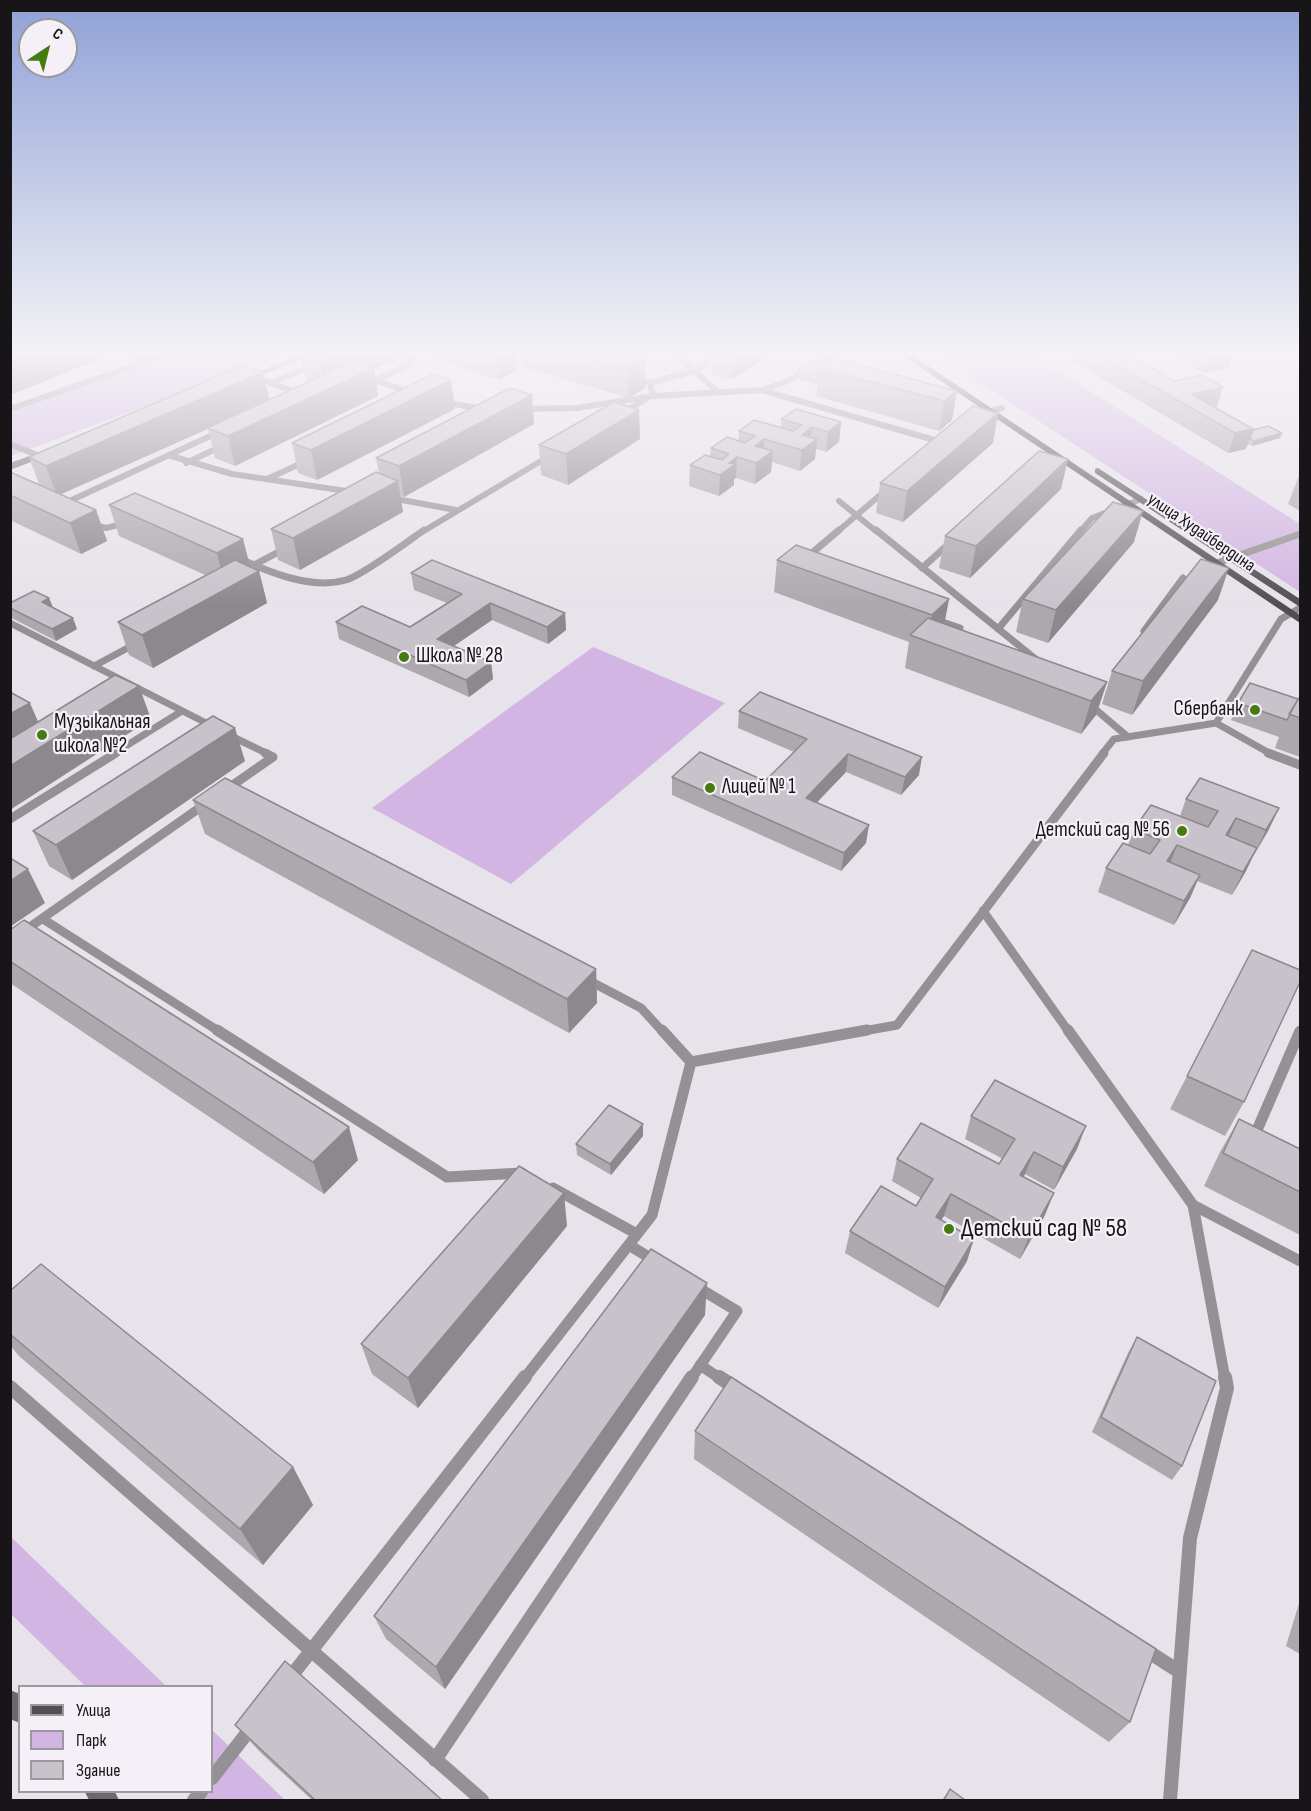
<!DOCTYPE html>
<meta charset="utf-8">
<style>
body{margin:0}
#map{position:relative;width:1311px;height:1811px;overflow:hidden;background:#e7e3ea;font-family:"Sofia Sans Condensed",sans-serif}
canvas{display:block}
.frame{position:absolute;inset:0;border:12px solid #171517;pointer-events:none}
.legend{position:absolute;left:18px;top:1685px;width:195px;height:108px;box-sizing:border-box;background:#f5f0f7;border:2px solid #9c989d;margin:0;padding:8px 10px;list-style:none;font-size:18px;color:#171517}
.legend li{display:flex;align-items:center;gap:12px;height:30px}
.legend b{width:30px;border:2px solid #9c989d}
.north{position:absolute;left:18px;top:18px;width:60px;height:60px;box-sizing:border-box;background:#f5f0f7;border:2px solid #9c989d;border-radius:50%;rotate:35deg;font-size:16px;font-weight:700;line-height:24px;text-align:center;color:#171517}
.north::after{content:'';display:block;margin:auto;width:21px;height:27px;background:#457b0f;clip-path:polygon(50% 0,100% 100%,50% 72%,0 100%)}
</style>
<div id="map">
<canvas width="1311" height="1811"></canvas>
<div class="frame"></div>
<ul class="legend">
<li><b style="height:8px;background:#514d52"></b>Улица</li>
<li><b style="height:16px;background:#d2b5e2"></b>Парк</li>
<li><b style="height:16px;background:#c8c3ca"></b>Здание</li>
</ul>
<div class="north">С</div>
</div>
<script>
const c = document.querySelector('canvas').getContext('2d');
c.lineJoin = 'round';
function paint(path, color) {
  c.fillStyle = color;
  c.fill(path, 'evenodd');
}
function strokePath(path, color, width, dash) {
  c.strokeStyle = color;
  c.lineWidth = width;
  c.lineCap = dash ? 'butt' : 'round';
  c.setLineDash(dash || []);
  c.stroke(path);
}
function write(font, color, halo, rows, align = 'center') {
  c.font = font + ' "Sofia Sans Condensed",sans-serif';
  c.lineWidth = 4.5;
  c.setLineDash([]);
  c.textBaseline = 'middle';
  c.strokeStyle = halo;
  c.fillStyle = color;
  for (const [text, x, y, turn = 0] of rows) {
    c.save();
    c.translate(x, y);
    c.rotate((+turn || 0) * Math.PI / 180);
    c.textAlign = isNaN(turn) ? turn : align;
    if (halo) c.strokeText(text, 0, 0);
    c.fillText(text, 0, 0);
    c.restore();
  }
}
const green = new Path2D(`
 M175 353H289L11 456V411Z
 M935 353H1030L1300 524V592Z
 M593 647 725 703 511 884 372 808Z
 M10 1537H11L166 1686H85L11 1614Z
 M212 1730 285 1800H201L192 1792H212Z`);
const serviceFar4 = new Path2D(`
 M128 353 149 360
 M674 353 718 392
 M255 377 301 394
 M636 379 650 383 653 396
 M375 380 415 362 396 353
 M270 383 315 365
 M650 383 694 371 723 353
 M366 384 375 380 412 393
 M765 391 941 442
 M443 402 482 409
 M10 409 170 353
 M523 409 576 408 653 396 762 390 788 381 833 353
 M622 413 646 399
 M984 413 1002 408
 M10 444 39 456
 M168 455 232 474 353 492
 M186 463 222 446
 M267 479 306 461
 M391 498 456 510
 M839 501 877 532
 M63 504 219 432
 M90 524 106 528 126 523
 M422 532 551 455
 M837 532 886 490
 M1080 532 1092 518 1141 499`);
const serviceFar3 = new Path2D(`
 M876 530 1038 661
 M238 558C269 572 311 590 346 580 363 575 407 542 424 530
 M805 559 839 530
 M1217 563 1300 534
 M254 565 286 548
 M922 568 952 541
 M934 619 960 628 951 638
 M10 623 214 727
 M998 629 1081 530
 M1144 631 1183 578
 M94 666 137 643
 M1088 703 1128 737
 M1216 723 1271 754
 M229 735 268 754
 M113 754 182 711
 M1102 754 1114 739 1216 723 1281 619 1300 608`);
const serviceFar2 = new Path2D(`
 M1268 753 1300 765
 M227 789 273 757 265 753
 M10 819 116 753
 M983 911 1069 1032
 M43 919 220 1032
 M10 941 205 804
 M586 979 641 1008 663 1032
 M858 1032 897 1025 1104 753`);
const serviceFar1 = new Path2D(`
 M217 1030 447 1177 522 1173
 M662 1030 691 1062
 M1068 1030 1193 1205
 M691 1062 867 1030
 M1254 1137 1300 1031
 M553 1188 637 1234
 M629 1245 655 1261
 M700 1365 721 1379
 M524 1379 652 1215 691 1062
 M691 1379 737 1311 697 1287
 M1225 1379 1193 1205 1300 1261`);
const service = new Path2D(`
 M719 1377 736 1388
 M10 1387 482 1800
 M1144 1649 1180 1672
 M289 1679 525 1377
 M435 1760 692 1377
 M212 1778 251 1728
 M194 1800 201 1792
 M1170 1800 1190 1538 1227 1388 1225 1377`);
const secondary = new Path2D(`
 M305 353H317L249 380 242 378Z
 M49 449 54 452 52 454 10 470V463Z
 M10 1690 20 1694V1723L10 1719Z
 M85 1792H115L119 1800H89Z`);
const primary = new Path2D(`
 M899 353H909L1300 615V623Z
 M1098 468 1300 599V607L1095 473V469Z`);
const wall = new Path2D(`
 M415 353H516L517 370 499 380Z
 M522 353H623L645 359V388L629 398 523 367Z
 M712 353H772L733 379 711 374Z
 M1073 353H1125L1217 407H1215L1253 430 1280 438 1252 446 1248 444 1246 449 1228 453 1072 361Z
 M1166 353H1233L1228 368 1203 373Z
 M301 356 396 359 374 369 378 396 235 466 215 458 208 429 61 494 96 510 107 541 81 554 10 520V472L39 484 29 457 263 372 269 400 306 383Z
 M823 365 957 391 952 420 939 431 816 396 818 385 797 379 798 369Z
 M451 380 455 409 317 480 298 473 292 443Z
 M532 395 534 424 404 497 400 496 403 512 300 570 278 560 271 529 379 473 376 458Z
 M639 410 640 439 568 485 541 475 539 445Z
 M998 413 993 443 903 522 876 513 880 483Z
 M781 419 841 422 839 442 826 452 816 449 815 459 800 471 772 462 771 472 755 484 736 478 734 479V485L719 496 689 486 690 465 710 456 711 448 738 441 739 431 781 428Z
 M1300 473V511L1288 504Z
 M1061 489 970 578 939 568 945 536Z
 M109 505 259 571 267 603 153 668 129 655 118 622 205 575 119 536Z
 M1134 542 1048 643 1016 632 1023 599Z
 M777 560 949 599 944 624 1107 682 1096 715 1081 734 905 668 909 642 774 592Z
 M411 573 565 613 566 630 548 644 492 620 454 646 491 662 493 679 469 697 339 639 336 622 410 627 447 603 414 590Z
 M49 598 53 608 77 629 56 641 10 617V603Z
 M1218 600 1132 715 1102 704 1112 671Z
 M1300 698V757L1275 748 1279 737 1231 720 1238 703 1298 699Z
 M739 711 919 775 901 795 846 772 816 803 866 843 841 871 672 795V777L765 781 794 752 738 728Z
 M245 761 72 880 49 866 33 831Z
 M1186 799 1279 808 1268 831 1255 853H1254L1246 871 1232 895 1197 881 1190 898 1174 925 1098 892 1106 868 1128 845 1134 829 1180 816Z
 M193 800 596 969 597 1003 569 1033 205 834Z
 M10 930 358 1160 324 1194 10 983Z
 M1187 1076 1244 1102 1225 1136 1170 1109Z
 M971 1116 1077 1149 1054 1190 1025 1174 1024 1177 1045 1215 1020 1259 944 1216 941 1220 967 1261 938 1308 845 1253 850 1231 916 1206 921 1198 892 1181 897 1159 999 1164 1003 1159 965 1139Z
 M1239 1119 1300 1149V1235L1204 1186 1220 1152Z
 M643 1124V1136L611 1175 577 1155 576 1144Z
 M567 1226 418 1408 372 1374 361 1344Z
 M10 1291 293 1467 313 1505 263 1565 19 1356 10 1345Z
 M705 1315 445 1689 386 1639 374 1616Z
 M1137 1337 1182 1466 1172 1480 1092 1432 1128 1353Z
 M695 1431 1130 1722 1109 1742 694 1459Z
 M1300 1600V1654L1286 1646Z
 M235 1725 442 1800H312L261 1753Z
 M950 1789 965 1800H942Z`);
const shadedWall = new Path2D(`
 M35 353H111L112 354 10 395V362Z
 M344 353H395L396 359 374 369 378 396 235 466 228 436 326 390 321 363Z
 M497 353H516L517 370 499 380Z
 M734 353H772L733 379Z
 M1233 353 1228 368 1203 373 1208 358Z
 M645 359V388L629 398 628 369Z
 M263 372 270 401 57 496 46 466Z
 M451 380 455 409 317 480 311 450Z
 M1223 387 1217 407 1197 411 1191 394Z
 M957 391 952 420 939 431 944 401Z
 M532 395 534 424 404 497 399 466Z
 M639 410 640 439 568 485 566 454Z
 M998 413 993 443 903 522 907 491Z
 M841 422 839 442 826 452 828 432Z
 M812 427 810 444 817 439 815 459 800 471 802 435Z
 M1253 429 1246 449 1228 453 1235 433Z
 M1282 433 1280 438 1252 446 1254 441Z
 M764 439 763 458 773 451 771 472 755 484 756 463 755 446Z
 M737 457 736 478 734 479V485L719 496 720 475 729 463Z
 M1068 459 1061 489 970 578 976 546Z
 M398 481 403 512 300 570 293 538Z
 M96 510 107 541 81 554 70 523Z
 M1143 511 1134 542 1048 643 1056 610Z
 M243 539 251 570 225 584 217 553Z
 M1229 568 1218 600 1132 715 1143 681Z
 M259 571 267 603 153 668 142 635Z
 M49 598 54 610 42 602Z
 M949 599 943 631 927 641 932 615Z
 M490 603 492 620 439 656 437 639Z
 M565 613 566 630 548 644 547 627Z
 M73 618 77 629 56 641 52 629Z
 M491 662 493 679 469 697 466 680Z
 M1107 682 1096 715 1081 734 1091 701Z
 M139 686 151 719 10 810V766Z
 M30 703 40 726 10 743V714Z
 M235 728 245 761 72 880 56 845Z
 M848 754 846 772 804 816 806 798Z
 M922 757 919 775 901 795 905 777Z
 M1279 808 1268 831 1255 853 1266 830Z
 M1236 818 1226 842V835Z
 M869 825 866 843 841 871 844 853Z
 M1177 845 1168 869 1167 861Z
 M1257 848 1246 871 1232 895 1243 872Z
 M28 869 45 903 10 927V881Z
 M1200 875 1190 898 1174 925 1184 901Z
 M596 969 597 1003 569 1033 567 999Z
 M643 1124V1136L611 1175 610 1164Z
 M1086 1126 1077 1149 1054 1190 1063 1167Z
 M349 1127 358 1160 324 1194 313 1162Z
 M1034 1152 1025 1174 1012 1197 1020 1175Z
 M564 1193 567 1226 418 1408 408 1378Z
 M1054 1193 1045 1215 1020 1259 1029 1237Z
 M951 1194 944 1216 929 1239 936 1217Z
 M974 1239 967 1261 938 1308 945 1287Z
 M707 1283 705 1315 445 1689 436 1667Z
 M293 1467 313 1505 263 1565 240 1529Z`);
const building = new Path2D(`
 M10 353H35L10 362Z
 M308 353H344L321 363 301 356Z
 M572 353H623L645 359 628 369Z
 M1095 353H1125L1175 381 1202 375 1223 387 1191 394 1253 429 1235 433Z
 M1198 353H1233L1208 358Z
 M833 358 957 391 944 401 819 368Z
 M354 361 374 368 228 436 207 428Z
 M810 361 823 365 819 368 818 375 798 369Z
 M244 365 263 372 46 466 29 457Z
 M433 374 451 380 311 450 292 443Z
 M510 388 532 395 399 466 376 458Z
 M614 402 639 410 566 454 539 445Z
 M973 406 998 413 907 491 880 483Z
 M796 409 841 422 828 432 812 427 802 435 817 439 802 450 764 439 755 446 773 451 756 463 737 457 729 463 735 464 720 475 690 465 705 455 722 460 729 454 711 448 727 437 745 443 755 436 739 431 754 420 793 431 802 425 781 419Z
 M1268 426 1282 433 1254 441 1250 439 1253 430Z
 M1039 451 1068 459 976 546 945 536Z
 M10 472 96 510 70 523 10 495Z
 M376 472 398 481 293 538 271 529Z
 M135 493 243 539 217 553 109 505Z
 M1113 502 1143 511 1056 610 1023 599Z
 M796 545 949 599 932 615 777 560Z
 M1201 559 1229 568 1143 681 1112 671Z
 M235 560 259 571 142 635 118 622Z
 M432 560 565 613 547 627 490 603 437 639 491 662 466 680 336 622 362 606 410 627 462 594 411 573Z
 M34 591 49 598 42 602 73 618 52 629 10 608V603Z
 M928 618 1107 682 1091 701 910 635Z
 M115 675 139 686 10 766V739Z
 M1250 683 1298 699 1287 720 1238 703Z
 M10 692 30 703 10 714Z
 M760 692 922 757 905 777 848 754 806 798 869 825 844 853 672 777 700 752 765 781 807 739 739 711Z
 M1299 698H1300V718L1289 714Z
 M213 716 235 728 56 845 33 831Z
 M225 778 596 969 567 999 193 800Z
 M1200 778 1279 808 1266 830 1236 818 1226 835 1257 848 1243 872 1177 845 1167 861 1200 875 1184 901 1106 868 1123 843 1150 854 1160 840 1134 829 1151 805 1208 827 1218 811 1186 799Z
 M10 858 28 869 10 881Z
 M24 920 349 1127 313 1162 10 961V930Z
 M1252 950 1300 970V982L1244 1102 1187 1076Z
 M995 1080 1086 1126 1063 1167 1034 1152 1020 1175 1054 1193 1029 1237 951 1194 936 1217 974 1239 945 1287 850 1231 881 1186 916 1206 933 1179 897 1159 921 1123 999 1164 1015 1139 971 1116Z
 M609 1105 643 1124 610 1164 576 1144Z
 M1239 1119 1300 1149V1192L1223 1153Z
 M519 1166 564 1193 408 1378 361 1344Z
 M651 1249 707 1283 436 1667 374 1616Z
 M41 1264 293 1467 240 1529 10 1334V1291Z
 M1137 1337 1216 1381 1182 1466 1101 1417Z
 M731 1377 1156 1649 1130 1722 695 1431Z
 M285 1661 442 1800H315L235 1725Z
 M950 1789 965 1800H944Z`);
const markers = [
 [404,657,6,"#457b0f"],
 [1255,710,6,"#457b0f"],
 [42,735,6,"#457b0f"],
 [710,788,6,"#457b0f"],
 [1182,831,6,"#457b0f"],
 [949,1229,6,"#457b0f"]
];
const farStreetnames = [
 ["улица Худайбердина",1201,533,34]
];
const poiNames = [
 ["Школа № 28",416,657],
 ["Сбербанк",1243,710,"right"],
 ["Музыкальная",54,723],
 ["школа №2",54,747],
 ["Лицей № 1",722,788],
 ["Детский сад № 56",1170,831,"right"]
];
const nearPoinames = [
 ["Детский сад № 58",961,1229]
];
paint(green, '#d2b5e2');
strokePath(serviceFar4, '#939194', 6);
strokePath(serviceFar3, '#939194', 7);
strokePath(serviceFar2, '#939194', 9);
strokePath(serviceFar1, '#939194', 11);
strokePath(service, '#939194', 14);
paint(secondary, '#6c696d');
paint(primary, '#514d52');
paint(wall, '#aca8ae');
paint(shadedWall, '#8c888d');
paint(building, '#c8c3ca');
strokePath(building, '#8c888d', 1.5);
const sky = c.createLinearGradient(0, 0, 0, 607);
sky.addColorStop(0, '#8fa2d7');
sky.addColorStop(0.58, '#f4f2f6');
sky.addColorStop(1, '#f4f2f600');
c.fillStyle = sky;
c.fillRect(0, 0, 1311, 607);
for (const [x, y, r, color] of markers) {
  const dot = new Path2D();
  dot.arc(x, y, r, 0, 2 * Math.PI);
  c.fillStyle = color;
  c.fill(dot);
  strokePath(dot, '#f5f0f7', 2);
}
write('18px', '#171517', '#f5f0f7', farStreetnames);
write('21px', '#171517', '#f5f0f7', poiNames, 'left');
write('26px', '#171517', '#f5f0f7', nearPoinames, 'left');
</script>
